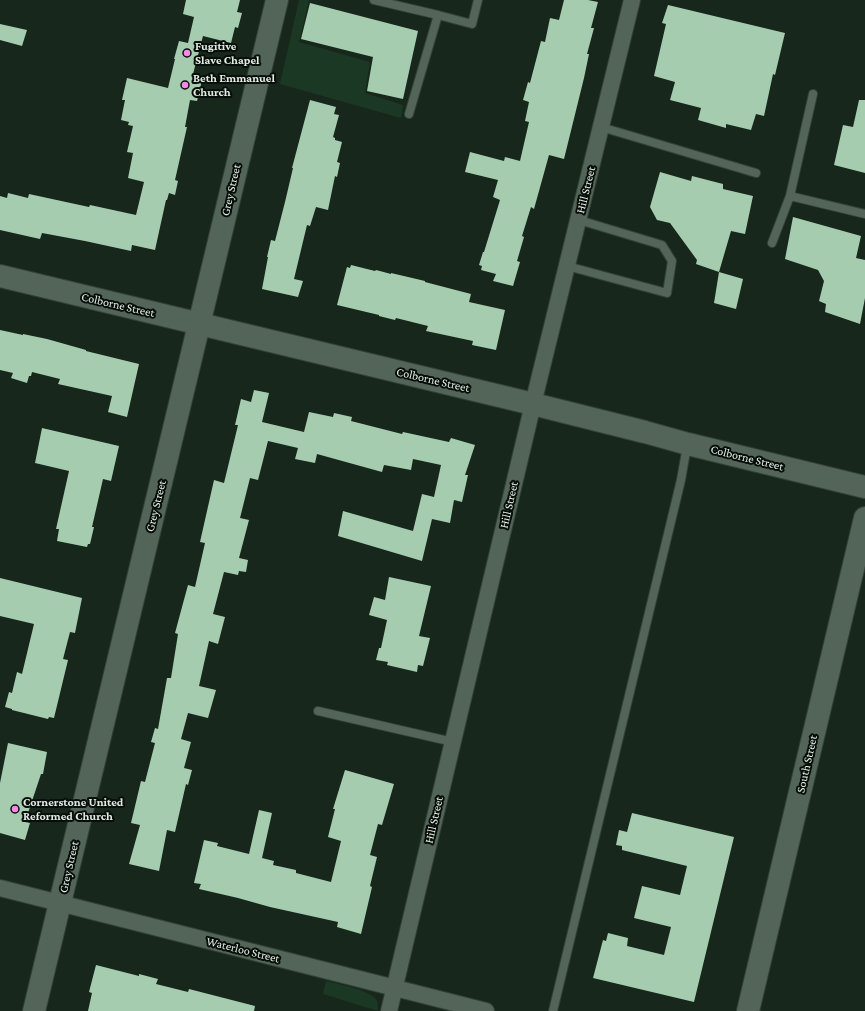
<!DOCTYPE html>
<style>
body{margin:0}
canvas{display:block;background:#17271b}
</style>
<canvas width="865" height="1011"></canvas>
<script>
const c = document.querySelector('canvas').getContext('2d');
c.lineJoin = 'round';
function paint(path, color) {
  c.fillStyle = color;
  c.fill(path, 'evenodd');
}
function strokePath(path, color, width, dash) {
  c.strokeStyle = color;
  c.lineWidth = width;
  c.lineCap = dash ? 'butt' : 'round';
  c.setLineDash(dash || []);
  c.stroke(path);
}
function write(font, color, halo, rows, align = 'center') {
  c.font = font + ' "Crimson Pro",serif';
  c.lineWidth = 4;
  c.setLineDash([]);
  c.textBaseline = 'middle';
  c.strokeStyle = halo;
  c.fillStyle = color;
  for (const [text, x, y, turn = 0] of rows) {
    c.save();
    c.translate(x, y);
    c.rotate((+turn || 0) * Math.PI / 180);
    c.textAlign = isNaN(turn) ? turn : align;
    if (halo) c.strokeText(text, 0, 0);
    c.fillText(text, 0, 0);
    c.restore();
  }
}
const green = new Path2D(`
 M299 0H309L299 42 370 62 365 93 403 105 401 118 280 84Z
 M326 981C337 984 372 990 377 1001 378 1004 378 1008 378 1011L323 994Z`);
const building = new Path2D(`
 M186 0H240L237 12 242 13 238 28 235 27 231 43 203 36 193 74 203 76 197 101 190 100 185 127H187L175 180 178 181 175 195 169 193 167 200H166L155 250 132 245 131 251 85 241 42 233 40 239 0 230V196L7 198 8 193 28 198 29 194 89 207 90 205 136 215 144 182 128 178 133 153 127 152 133 126 128 125 129 122 121 120 125 100H122L127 78 168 88 175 59H174L179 41 188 43 194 17 183 14Z
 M564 0H588L598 2 591 28H594L587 54H589L584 78 564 159 549 155 534 209 531 207 522 236 524 237 517 261 520 262 513 286 493 281 496 274 481 270 482 266 479 265 483 252H484L500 200 493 197 498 180 465 172 470 152 504 161 505 157 520 161 529 122 525 121 529 102 523 100 528 82 530 83 541 41 545 42 550 18 559 20Z
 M310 3 418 31 403 99 367 91 373 57 301 39Z
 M668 5 785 33 775 75 773 74 764 116 756 114 751 130 726 124V128L698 120 701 108 670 100 675 82 654 76 666 24 662 23Z
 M0 24 27 30 22 46 0 40Z
 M310 100 336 107 334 114 339 115 333 137 335 138V140L342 142 337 162 340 163 337 177 335 176 328 210 316 207 310 226 307 225 294 279 303 281 298 297 262 289 268 257H267L271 240 275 241 285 202 293 168H292Z
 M859 100H865V173L834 165 843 125 853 127Z
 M660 172 691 181 692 176 723 184V189L753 196 745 234 731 231 719 272 696 264 697 260 670 223 657 220 650 207Z
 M793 217 861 236 856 258 865 260V298L860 324 825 312 826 304 819 301 824 281 818 270 785 259Z
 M351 265 375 271 376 270 391 274V273L425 281V282L471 294 469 302 505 310 496 350 472 345 473 341 426 331 428 326 396 318 395 320 379 316V315L337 305 347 267 350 268Z
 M719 272 743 279 736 309 714 303Z
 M0 330 23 335V334L47 339 86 350V351L139 364 127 417 108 412 112 396 58 384 60 379 32 372 31 376H29L27 383 11 378 13 373 0 370Z
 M254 390 269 393 262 422 304 432 309 412 333 417 334 413 352 417 351 421 402 434 403 432 449 442 451 438 475 445 465 475H468L462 502 454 500 450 523 432 519 422 561 338 536 343 511 413 531 422 494 434 497 441 465 413 459 411 470 384 465 382 472 317 454 315 463 295 459 298 448 268 441 258 480 250 478 240 518 249 520 239 558 248 560 246 572 239 571 238 575 224 572 213 614 225 617 218 644 209 641 199 686 216 690 208 718 188 713 181 739 191 742 184 768 192 770 188 785 186 784 175 832 167 830 159 871 129 864 140 825 131 823 141 781 145 782 155 743 151 742 155 728 158 729 167 678H171L178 634 175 633 182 607 188 585 195 587 205 543 200 542 214 480 224 483 238 425H235L241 399 251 402Z
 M42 428 119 446 111 481 103 479 92 527H94L90 544H88L87 547 57 541 59 529H56L69 471 35 463Z
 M389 577 431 586 419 636 430 638 423 666 418 665 417 672 387 665 388 662 376 660 379 648H381L387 620 369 615 374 597 385 600Z
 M0 578 82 598 75 633 70 632 63 659 68 660 54 718 49 717 48 719 12 710V709L5 707 9 692 12 693 17 672 22 674 34 624 0 616Z
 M8 743 47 752 43 774H41L25 822 30 823 25 840 0 833V783Z
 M345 770 394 784 382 825 378 824 370 855 377 857 370 886 372 887 361 934 337 927 338 922 270 907 238 898 199 889 201 884 194 883 204 840 218 843 217 846 249 854 259 810 272 813 262 858 274 861 273 865 296 870V873L331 882 341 841 328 837 335 809H333Z
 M632 813 734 837 694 1002 593 978 603 940 606 941 608 933 628 938 627 946 664 955 671 927 634 918 642 886 680 895 687 866 622 850V846L616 845 619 830 627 832Z
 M96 965 139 976V974L158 979 156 984 188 992 189 989 255 1006 254 1011H88L92 993 89 992Z`);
const lane = new Path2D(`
 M374 0 438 15 409 114
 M438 15 472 24 478 0
 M813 94 790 196 865 214
 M601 127 756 173
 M772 243 790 196
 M567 266 667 293 672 261 662 245 579 220
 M318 711 453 742
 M553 1011 681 480 687 446`);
const street = new Path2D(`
 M0 888 486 1011
 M389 1011 533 404 632 0`);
const secondary = new Path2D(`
 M0 276 533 404 645 432 688 444 865 487
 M34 1011 277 0
 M748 1011 865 518`);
const markers = [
 [187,53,4,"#f987e9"],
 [185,85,4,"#f987e9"],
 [15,809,4,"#f987e9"]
];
const poiNames = [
 ["Fugitive",195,46],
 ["Slave Chapel",195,60],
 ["Beth Emmanuel",193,78],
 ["Church",193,92],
 ["Cornerstone United",23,802],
 ["Reformed Church",23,816]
];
const streetNames = [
 ["Grey Street",231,190,-77],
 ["Hill Street",586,190,-76],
 ["Colborne Street",118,305,13],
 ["Colborne Street",433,380,13],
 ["Colborne Street",747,458,14],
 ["Hill Street",509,505,-77],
 ["Grey Street",156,506,-76],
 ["South Street",807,764,-77],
 ["Hill Street",434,820,-77],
 ["Grey Street",69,867,-77],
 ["Waterloo Street",243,950,14]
];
paint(green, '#1a3823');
paint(building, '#a5ccaf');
strokePath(lane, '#344137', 10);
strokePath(street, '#344137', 18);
strokePath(secondary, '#344137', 24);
strokePath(lane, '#536558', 8);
strokePath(street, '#536558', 16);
strokePath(secondary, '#536558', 22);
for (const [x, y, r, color] of markers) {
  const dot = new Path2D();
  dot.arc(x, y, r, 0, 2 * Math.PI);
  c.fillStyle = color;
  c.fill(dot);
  strokePath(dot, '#070e09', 1.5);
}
write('bold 12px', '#e3ede5', '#070e09', poiNames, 'left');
write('12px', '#e3ede5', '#070e09', streetNames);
</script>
